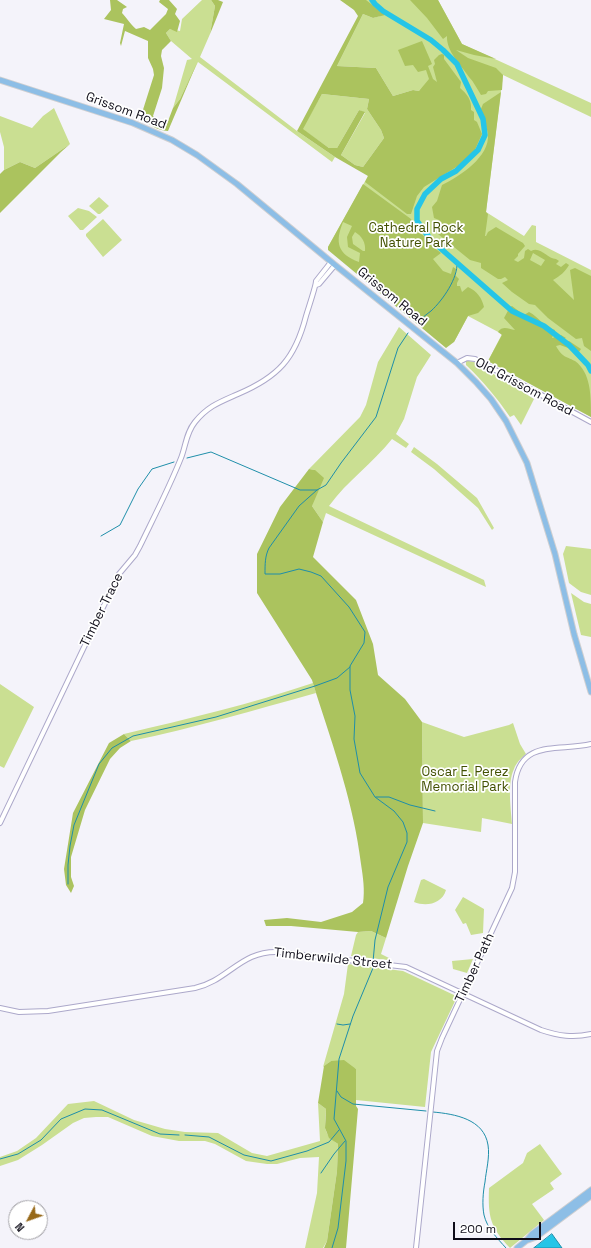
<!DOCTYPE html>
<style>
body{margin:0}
#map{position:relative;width:591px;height:1248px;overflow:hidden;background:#f4f3fa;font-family:"Space Grotesk",sans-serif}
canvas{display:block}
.north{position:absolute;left:8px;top:1200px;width:40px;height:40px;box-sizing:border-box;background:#fff;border:1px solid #9f9ea3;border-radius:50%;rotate:229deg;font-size:11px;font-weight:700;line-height:16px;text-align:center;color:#0f0d19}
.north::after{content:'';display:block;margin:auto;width:14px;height:18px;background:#976919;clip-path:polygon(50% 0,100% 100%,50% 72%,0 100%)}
.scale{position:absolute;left:453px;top:1222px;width:88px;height:18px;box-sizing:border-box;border:2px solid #0f0d19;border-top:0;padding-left:5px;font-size:12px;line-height:14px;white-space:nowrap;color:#0f0d19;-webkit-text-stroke:3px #fff;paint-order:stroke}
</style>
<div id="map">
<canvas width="591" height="1248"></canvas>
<div class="north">N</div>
<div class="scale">200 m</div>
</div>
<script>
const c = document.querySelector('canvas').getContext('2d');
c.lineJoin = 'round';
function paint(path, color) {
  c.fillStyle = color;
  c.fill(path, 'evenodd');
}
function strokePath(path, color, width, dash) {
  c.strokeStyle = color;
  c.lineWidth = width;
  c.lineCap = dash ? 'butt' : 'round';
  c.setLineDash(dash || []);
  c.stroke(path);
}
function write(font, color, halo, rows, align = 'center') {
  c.font = font + ' "Space Grotesk",sans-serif';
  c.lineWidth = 3.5;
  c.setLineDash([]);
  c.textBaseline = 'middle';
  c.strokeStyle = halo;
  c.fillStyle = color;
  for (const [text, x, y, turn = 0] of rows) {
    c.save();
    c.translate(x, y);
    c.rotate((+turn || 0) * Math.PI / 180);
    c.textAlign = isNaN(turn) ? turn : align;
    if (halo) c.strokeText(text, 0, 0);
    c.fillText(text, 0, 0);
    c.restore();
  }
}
const green = new Path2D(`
 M202 0H211L215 6 210 34 200 57 297 131 335 157 332 162 198 62 180 99 173 108 187 60 192 59 171 41 166 33 170 29 180 31 182 19Z
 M342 0H438L462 44 591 103V117L503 75 486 212 524 236 532 225 536 226V242L591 270V417L488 361 502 334 468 316 454 342 328 247 368 176 421 88 419 91 413 90 393 96 376 68 337 66 363 14 373 18 380 16Z
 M322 94 369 99 367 109 381 130 384 138 363 167 355 165 341 155 365 113 359 110 337 148H329L302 129Z
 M54 108 70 144 35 168 20 162 4 170V147L0 132V116L32 128 43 116Z
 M99 197 109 206 100 214H98L89 206Z
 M78 208 89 211 97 217 83 230H80L68 216Z
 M103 219 122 240 103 257 86 236V234Z
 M399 327 431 355 417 377 404 419 396 434 409 444 406 448 392 439C373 463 347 481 329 506L484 580 486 587 326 513 323 522 312 506 315 470 309 469 360 417 366 405 378 362Z
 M466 361H469L474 362 534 399 521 425 514 415 510 417C497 398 483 381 466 365Z
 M414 447 437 464 477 498 494 528 492 530 478 508 434 469 411 452Z
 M566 546 591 549V595L581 592 569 583 563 554Z
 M571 593 584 602 591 604V637L581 635Z
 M313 683 316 693C255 710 194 728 131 741L124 734C187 719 251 704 313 683Z
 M0 684 34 707 4 768 0 766Z
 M422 722 464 737 509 725 513 723 520 744 526 754C521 758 516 763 514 769 507 783 511 808 512 824L482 818 481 832 423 823Z
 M424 879 446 890C442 904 426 907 414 902L421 880Z
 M463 897 484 909 483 933 471 935 466 923 463 924 455 910Z
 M371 931 386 938 381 954 389 958 388 960 351 956 356 935 358 932Z
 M473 959 467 973 453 969 452 961Z
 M348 964 403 971 454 995 456 999 431 1052 425 1107 356 1100V1069L331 1061 323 1067 344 994Z
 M94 1101 134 1120 165 1129 185 1132 218 1133 252 1153 267 1156 320 1141 318 1103 326 1109C325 1127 322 1133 338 1144L337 1171 327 1241 323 1248H305L317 1193 319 1157 300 1158 277 1164H267L246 1161 215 1144 205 1141H179L152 1136 108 1117H96L84 1118 73 1123 42 1145 18 1160 0 1166V1157L17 1151 36 1138 68 1104Z
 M540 1144 562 1174 550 1183 554 1189 532 1204 544 1220 510 1248C490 1227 488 1217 489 1188L523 1163 527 1153Z`);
const forest = new Path2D(`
 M110 0H117L127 7 123 9 122 13C127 18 130 24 136 29L144 27 150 30 166 14 168 9 159 2 160 0H169L177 9 175 14 180 21 177 32 170 29 166 33 171 41 162 50 161 56 164 68 162 88 153 116 165 129 173 108 180 99 197 63 168 131C156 130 149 125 141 116L154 75 153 69 148 58V41L125 31 121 46 120 43 124 24 104 19 111 10Z
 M211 0H218L223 2 210 34 215 6Z
 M340 0H366L385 15 373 18 363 14 337 66 376 68 393 96 413 90 419 91 429 79 426 70 418 72 413 65 405 66 398 50 422 41 432 64 428 66 433 79 437 82 433 67 435 64 434 60 439 55 442 54 444 55V59L461 82 460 88C467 94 472 100 471 110L474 112V120L477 122 482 134 474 152 458 166 424 187 417 196 411 214H407L365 182 368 176 335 157 297 131 358 16 354 10ZM322 94 369 99 367 109 381 130 384 138 363 167 355 165 341 155 365 112 359 110 337 148H329L303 129Z
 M410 0H438L462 44 496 59 474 55 456 50 468 58 496 68 503 75 502 90 488 91 486 94 481 95C477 89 474 82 469 77 461 65 446 51 447 36L443 39 427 18Z
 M501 92 486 212 488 214 485 236H486L488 232 496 227 523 243 525 246 518 254V256L514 260 518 262 524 258 525 251 528 249 531 251C541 246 547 259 556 259L559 261 556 264 561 267 566 263 569 265C565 272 560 276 553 280L574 300 570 270 575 268 591 276V351L584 346 582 338 576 339 548 318 535 305 529 304 512 292 502 283 508 280 505 277 501 279H498L481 268V263L470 260 438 234 437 229 440 225 439 220 434 218 432 207 437 201 442 185C460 176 490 157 488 134 487 126 483 121 479 114L483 104ZM533 253 545 260 541 266 530 260Z
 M70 144 61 152 0 213V174L4 170 20 162 35 168Z
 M363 184 411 219 417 231 428 239 432 246 441 253 433 259 443 271 451 274 453 267 456 269 455 275 459 279 457 283V286H460L462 292 468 287C477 291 482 298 484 307L478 313 468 316 454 342 446 348 328 250V247ZM343 222 352 226 347 237 348 247 360 253 359 262C337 254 335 242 343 222ZM355 232C362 236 366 243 365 251H363L353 244 352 237Z
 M512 306 524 315 529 312C539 317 543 327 555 330L552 338 561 335 566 338 564 339 565 341H569L581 349 579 352 560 345 556 346C562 357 565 356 575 361 591 373 591 395 591 417L488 361 502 335 498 332C503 325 508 329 515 330L504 318 510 307Z
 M309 469 315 470 324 478 312 506 323 522 313 557 356 600 373 644 378 675 405 699 422 722 423 823 408 866 386 938 371 931 358 932 291 926H266L264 920 287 918 321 922 352 912 363 903C365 890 363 877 361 864 354 805 334 749 316 693L312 680 257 593V554L280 507Z
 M124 734 131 741 120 748 110 759 85 810 71 857V877L74 886 71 893 66 885 64 869 73 813 109 743Z
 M344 1060 356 1069V1106L358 1109 346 1248H324L327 1241 337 1171 338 1144 329 1138 325 1128 326 1109 318 1103 324 1066 331 1061Z`);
const water = new Path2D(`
 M552 1234 562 1248H534Z`);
const stream = new Path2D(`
 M419 321C423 317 427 314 431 311 443 300 458 278 457 263
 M187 458 211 452 300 490H317
 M101 536 120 525 138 489 152 469 174 462
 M376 797H389L410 805 435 811
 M68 884V865L70 846 74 825 99 764 112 748 133 736 216 717 315 686 337 678 350 667
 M373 962 375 940 388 887 407 842V833L403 822 394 811 375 797 360 773 354 739 355 716 350 690V666L364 643 365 632 349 607 321 576 311 572 299 569 280 574H265C265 564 265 556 269 548L299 506 317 490 326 485 341 463 376 417 398 348 408 333
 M337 1024 343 1025 350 1024
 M337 1091 341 1097 353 1104 426 1111
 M433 1112C455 1114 484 1119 488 1145 490 1157 486 1171 485 1182 483 1192 482 1205 484 1215 487 1228 497 1238 506 1248
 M185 1135 209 1137 244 1155 271 1161 307 1151 329 1142 339 1130
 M0 1159 18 1154 41 1140 61 1119 85 1109 102 1110 160 1134 179 1135
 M321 1173 334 1154 345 1141
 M332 1248 338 1228 346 1161V1141L334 1119 339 1059 353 1016 373 968V965`);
const river = new Path2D(`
 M372 0 375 4 383 11 431 40 443 50 457 64 483 119 485 135 478 150 456 171 441 179 425 194 417 209V221L431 240 512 311 544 326 569 345 588 365 591 371`);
const minor = new Path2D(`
 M316 285 319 284 335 265
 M457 363 467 358 475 359 591 422
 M0 823 119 574 135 555 140 546C154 517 169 488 181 458 186 445 186 433 195 422 208 406 220 402 238 394 278 377 295 359 306 316 308 309 316 286 316 281L331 262
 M0 1008 19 1012 48 1011 195 988C228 981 241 950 279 952L406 967 541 1030C559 1036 573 1038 591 1034
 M416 1248 437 1051 442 1038 512 888 515 872V782C521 738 561 752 591 744`);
const major = new Path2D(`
 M0 80 133 123 172 140 197 155 237 184 335 265 457 363 476 382 491 399 506 421 527 463 555 554 574 634 591 692
 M528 1240 536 1237 591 1196
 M517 1248 527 1240 532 1234 591 1190`);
const streetNames = [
 ["Grissom Road",126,111,20],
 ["Grissom Road",392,297,39],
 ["Old Grissom Road",524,387,28],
 ["Timber Trace",102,610,-64],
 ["Timberwilde Street",333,959,6],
 ["Timber Path",475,968,-65]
];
const parkNames = [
 ["Cathedral Rock",416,228],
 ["Nature Park",416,243],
 ["Oscar E. Perez",465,772],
 ["Memorial Park",465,787]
];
paint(green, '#cadf92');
paint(forest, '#abc35e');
paint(water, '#25c5e7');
strokePath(water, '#1e8ea9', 1);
strokePath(stream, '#1e8ea9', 1);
strokePath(river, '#25c5e7', 5.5);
strokePath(minor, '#aca8ca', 6);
strokePath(major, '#cfcfd1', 7);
strokePath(minor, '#fff', 4);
strokePath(major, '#8dbee6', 5);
write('13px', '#0f0d19', '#fff', streetNames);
write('13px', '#425001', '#fff', parkNames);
</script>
